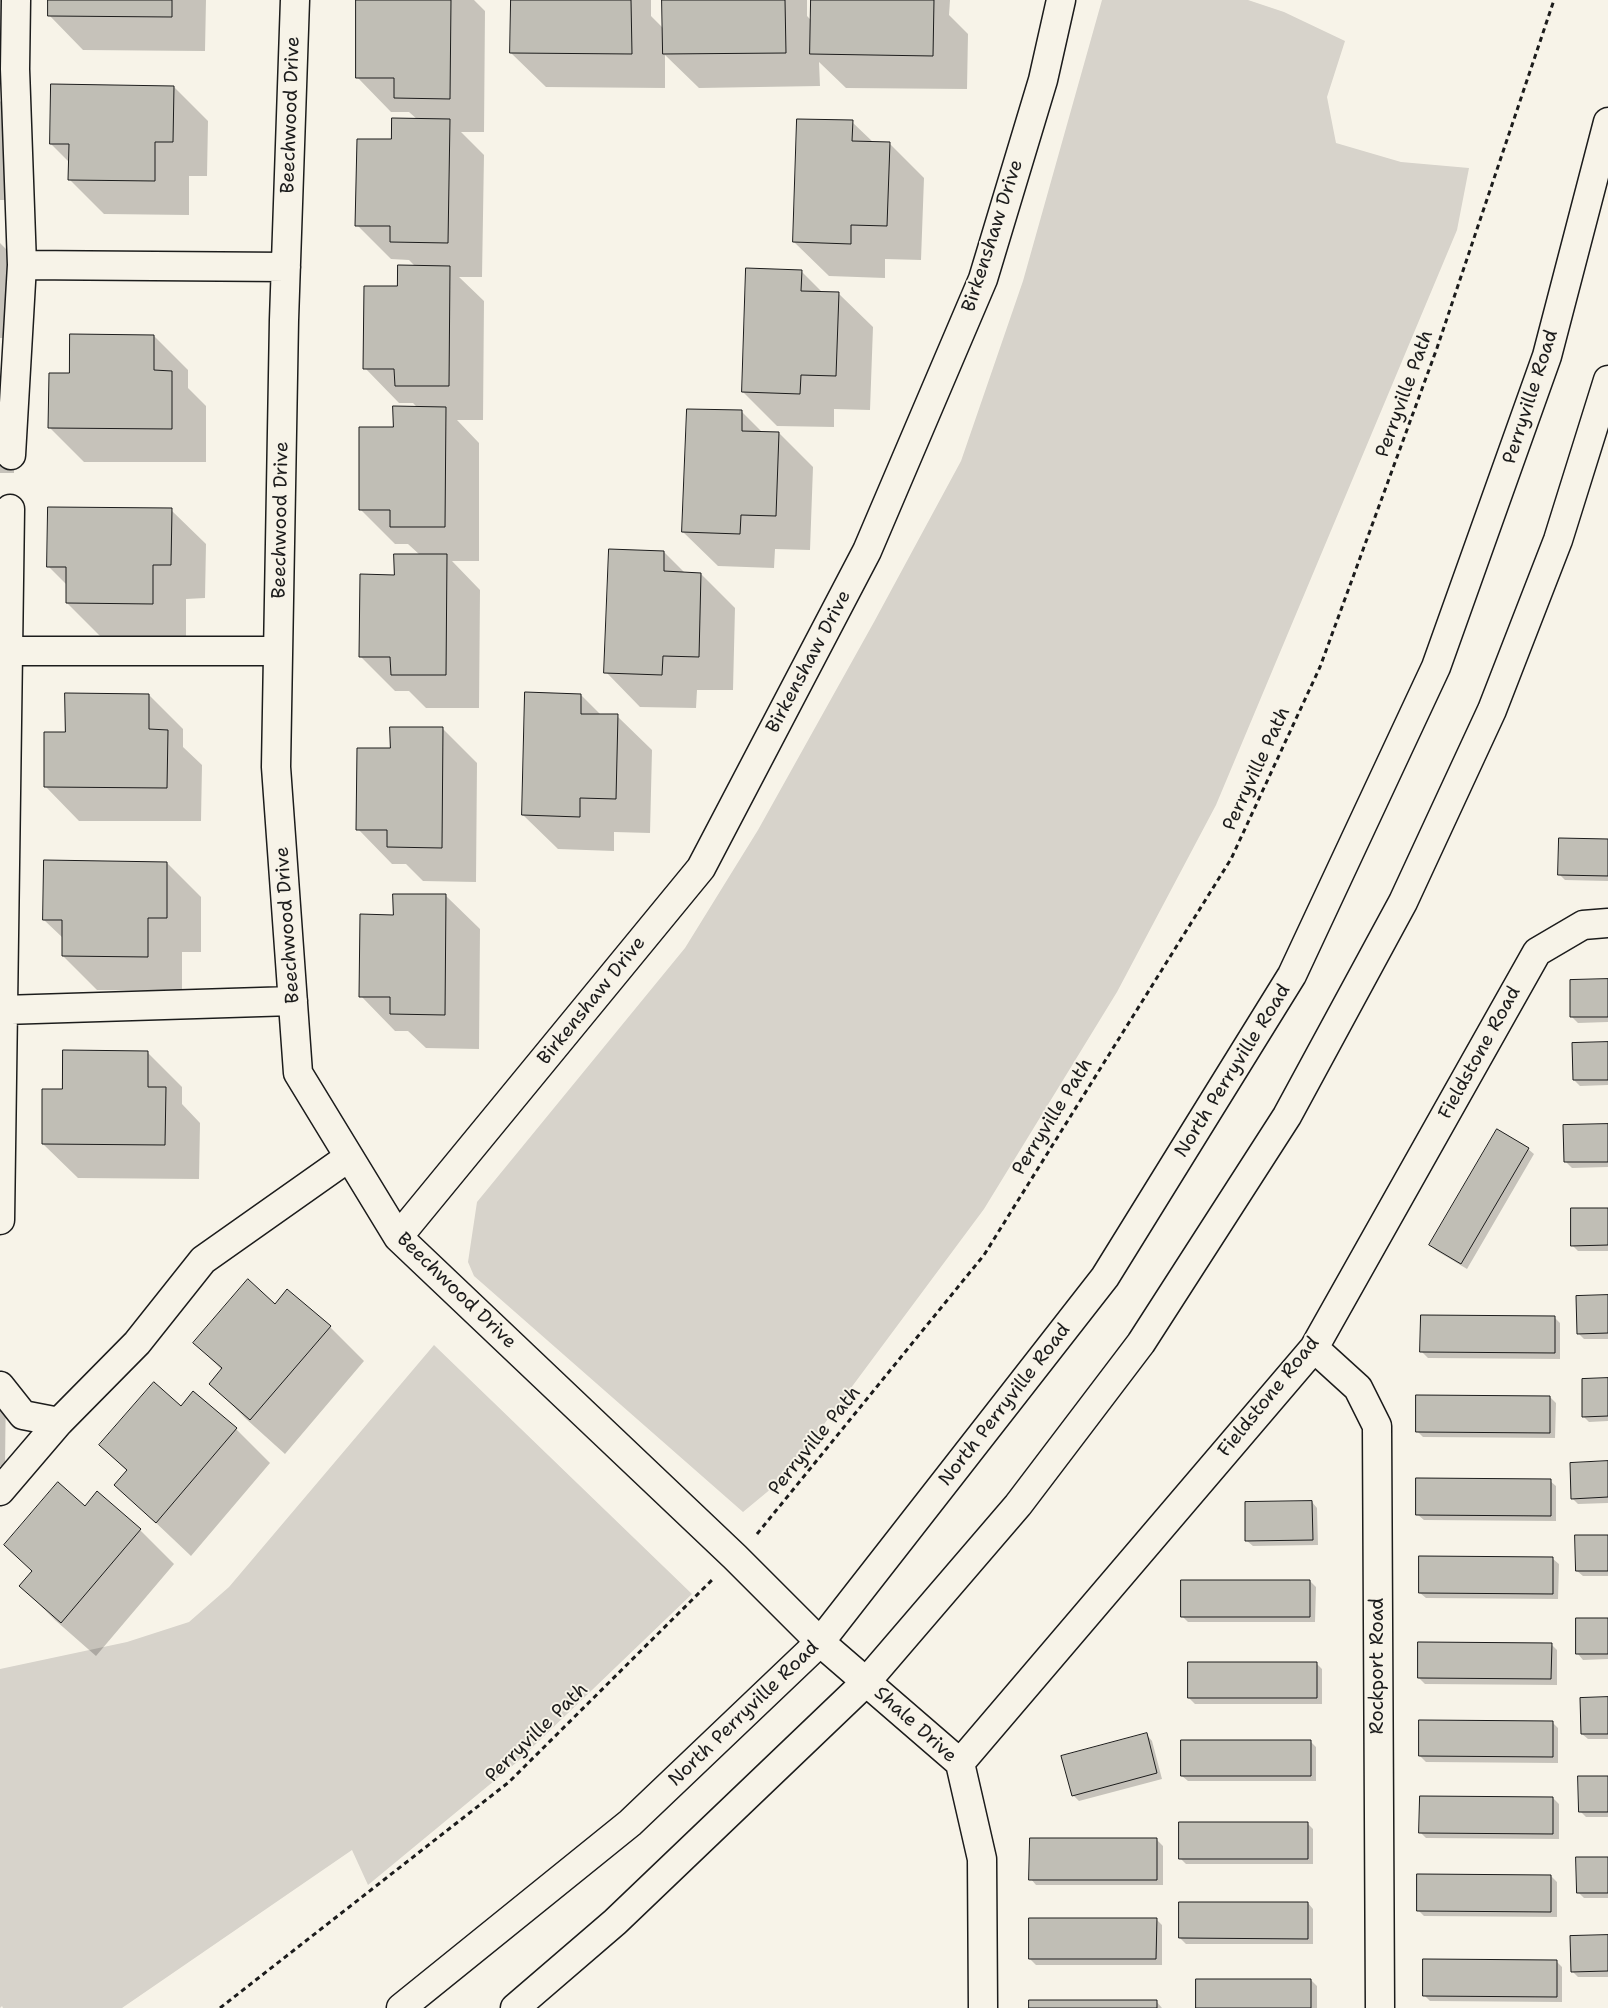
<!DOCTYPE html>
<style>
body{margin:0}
canvas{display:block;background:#f7f3e8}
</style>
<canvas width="1608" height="2008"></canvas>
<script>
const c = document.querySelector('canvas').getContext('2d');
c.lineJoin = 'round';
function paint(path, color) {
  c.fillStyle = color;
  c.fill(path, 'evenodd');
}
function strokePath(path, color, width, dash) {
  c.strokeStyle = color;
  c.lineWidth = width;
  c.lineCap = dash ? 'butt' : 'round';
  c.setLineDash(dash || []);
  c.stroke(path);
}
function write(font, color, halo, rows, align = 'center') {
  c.font = font + ' "Shantell Sans",sans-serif';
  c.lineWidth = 4;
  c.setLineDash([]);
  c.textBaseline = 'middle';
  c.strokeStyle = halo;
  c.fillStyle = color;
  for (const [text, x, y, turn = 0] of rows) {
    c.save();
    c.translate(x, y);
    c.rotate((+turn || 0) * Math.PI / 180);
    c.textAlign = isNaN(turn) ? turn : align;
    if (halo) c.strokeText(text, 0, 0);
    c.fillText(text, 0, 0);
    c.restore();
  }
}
const green = new Path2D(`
 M1102 0H1248L1284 12 1345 41 1327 97 1336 143 1401 162 1469 168 1457 230 1216 805 1117 992 984 1209 784 1478 743 1512 474 1276 468 1262 477 1202 685 948 758 830 874 622 961 461 1023 281Z
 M434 1345 692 1594 517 1762 368 1885 352 1850 122 2008H3L2 2006 0 2008V1669L127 1642 189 1622 229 1587Z`);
const shadow = new Path2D(`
 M0 0H13L12 60H0Z
 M49 0H206L205 51 83 50 49 15Z
 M357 0H474L485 11 484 132H461L484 155 482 277H459L484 301 483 420H457L479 443V561H452L480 590 479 708H426L409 691H395L361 657 395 576 420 555 408 544H395L360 509 395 429 418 408 413 403H399L365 368 399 287 416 267 409 260 391 259 357 225 392 140 418 120 409 112H391L357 77Z
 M512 0H651V16L664 29V0H807V16L812 21V0H950L949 15 968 34 967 89 846 88 819 62 820 86 699 88 665 55V88L546 87 511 53Z
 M174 87 208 121 207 176H189V215L104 214 70 180V163L51 144Z
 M0 101 17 118 15 200H0Z
 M852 122 874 143H889L924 178 921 260 885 259V278L829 276 794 242Z
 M0 243 13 256 12 338H0Z
 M801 271 822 292 838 293 873 327 870 410 834 409V427L777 426 743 392Z
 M154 336 188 370V388L206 406V462H84L49 427 70 374Z
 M0 376 15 391 14 473H0Z
 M742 412 763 433H779L813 467 810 550 775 549 774 568 718 566 683 532Z
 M171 510 206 544 205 598 186 599V638L101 637 67 603V585L48 566Z
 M664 552 685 573 701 574 735 608 733 690H697L696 708 640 707 606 672Z
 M149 695 183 729V747L202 765 201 821H79L45 786 66 733Z
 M581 695 601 715 617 716 652 750 650 833 614 832V851L558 849 523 815Z
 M442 728 477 763 476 882 423 881 406 864H392L358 829 391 749Z
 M1608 840V881L1565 880 1560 875Z
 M167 863 201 897V952H182V991L97 990 63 956V938L44 920Z
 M445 895 480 929 479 1049 426 1048 408 1031H395L361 996 394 916Z
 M1608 981V1022L1578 1023 1572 1017Z
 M1608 1043V1085L1580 1086 1574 1080Z
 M147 1052 182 1087V1104L200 1123 199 1179 78 1178 43 1144 64 1090Z
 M1608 1125V1167L1572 1168 1566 1162Z
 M1528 1149 1534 1154 1467 1269 1437 1251 1431 1245Z
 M1608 1209V1251H1578L1572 1245Z
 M287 1290 330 1327 364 1361 285 1454 245 1418 211 1383 222 1370 195 1343 275 1305Z
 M1608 1297V1339H1584L1578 1333Z
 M1554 1317 1560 1323V1359L1428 1358 1422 1352Z
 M0 1377 6 1384 5 1466H0Z
 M1608 1380V1421L1589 1422 1583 1416Z
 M1550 1397 1556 1403 1555 1438 1423 1437 1417 1431Z
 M181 1407 236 1429 270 1463 191 1556 116 1485 128 1472 101 1445Z
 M1608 1462V1503L1578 1504 1572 1498Z
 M1550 1481 1556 1486V1521L1424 1520 1418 1515Z
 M1312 1502 1317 1508 1318 1545 1253 1546 1247 1541Z
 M86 1508 140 1530 174 1564 96 1656 55 1620 21 1586 33 1572 6 1545Z
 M1608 1536V1576H1583L1577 1571Z
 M1553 1559 1559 1564 1558 1599 1426 1598 1420 1593Z
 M1310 1581 1316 1587 1315 1622H1188L1182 1616Z
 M1608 1619V1659L1583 1660 1578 1654Z
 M1551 1644 1557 1650V1685L1425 1684 1419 1678Z
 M1316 1663 1322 1669V1704H1195L1189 1698Z
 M1608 1699V1739H1588L1582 1734Z
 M1552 1722 1558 1728V1763L1426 1762 1420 1756Z
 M1147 1735 1152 1741 1162 1779 1079 1801 1073 1795Z
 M1310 1741 1316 1747V1781H1188L1182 1776Z
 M1608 1777V1817H1586L1580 1811Z
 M1553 1798 1559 1804V1839L1426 1838 1420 1832Z
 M1307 1823 1313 1829V1864H1186L1180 1858Z
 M1157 1840 1163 1846V1885H1036L1031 1879Z
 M1608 1858V1898H1584L1578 1892Z
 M1551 1876 1557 1882V1917L1424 1916 1418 1910Z
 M1308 1903 1313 1909V1944H1186L1180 1938Z
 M1156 1919 1162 1925V1965H1036L1030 1959Z
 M1608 1937V1977H1578L1572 1971Z
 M1556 1961 1562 1967V2002L1430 2001 1424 1995Z
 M1311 1980 1317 1986V2008H1198Z
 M1156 2001 1162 2008H1030Z`);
const building = new Path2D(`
 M48 0H172V17L48 16Z
 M356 0H451L450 99 394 98V78H356Z
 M511 0H631L632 54 510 53Z
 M662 0H785L786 53 663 54Z
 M811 0H934L933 56 810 54Z
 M51 84 174 86 173 142H155V181L68 180 69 144H50Z
 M392 118 450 119 448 243 390 242V226H355L357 139H391Z
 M797 119 853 120 852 141 890 142 887 226 851 225V244L793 242Z
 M398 265 450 266 449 386H395L394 369H363L364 286H397Z
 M746 268 802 270 801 291 839 292 836 376 801 375 800 394 742 392Z
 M70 334 154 335V370L172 371V429L48 428 49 373H69Z
 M393 406 446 407 445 527H390V510H359V427H393Z
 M687 409 742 410V431L779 432 776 516 741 515 740 534 682 532Z
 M48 507 172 508 171 565H153V604L66 603V567H47Z
 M609 549 664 551V571L701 573 699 657 663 656 662 675 604 673Z
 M394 554H447L446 675H391L390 657H359L360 574 394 575Z
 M525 692 581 694V714H618L616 799 580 798V817L522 815Z
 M65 693 149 694V729L168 730 167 788 44 787V732H65Z
 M390 727H443L442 848 387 847V830H356L357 748H390Z
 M1559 838 1608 839V876L1558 875Z
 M44 860 167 862V918H148V957L62 956V920H43Z
 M393 894H446L445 1015 390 1014V997H359L360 914 393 915Z
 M1608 979V1017H1570V980Z
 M1608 1042V1080H1573L1572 1043Z
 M63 1050 148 1051V1087H166L165 1145 42 1144V1089H62Z
 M1608 1124V1162H1564L1563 1125Z
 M1497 1129 1529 1148 1461 1264 1429 1245Z
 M1571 1208H1608V1245L1571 1246Z
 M248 1279 275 1304 287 1289 331 1326 250 1420 209 1384 222 1368 193 1343Z
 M1608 1295V1333L1577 1334 1576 1296Z
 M1421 1315 1555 1316V1353L1420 1352Z
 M1608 1378V1416L1582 1417V1379Z
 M154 1382 181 1406 193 1391 237 1428 156 1523 114 1485 127 1470 99 1445Z
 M1416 1395 1550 1396V1433L1416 1432Z
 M1608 1461V1497L1571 1499 1570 1463Z
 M1416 1478 1551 1479V1516L1416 1515Z
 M58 1482 85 1506 97 1491 141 1529 61 1623 19 1586 32 1571 4 1545Z
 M1312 1501 1313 1540 1245 1541V1502Z
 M1575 1535H1608V1571H1576Z
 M1419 1556 1553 1557V1594L1419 1593Z
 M1181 1580H1310V1617H1181Z
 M1576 1618H1608V1654H1576Z
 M1418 1642 1552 1643 1551 1679 1418 1678Z
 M1188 1662H1317V1698H1188Z
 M1608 1697V1734H1581L1580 1698Z
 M1419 1720 1553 1721V1757L1419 1756Z
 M1147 1733 1157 1773 1072 1796 1061 1756Z
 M1181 1740H1311V1776H1181Z
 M1578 1776H1608V1812H1579Z
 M1420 1796 1553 1797V1834L1419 1833Z
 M1179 1822H1308V1859H1179Z
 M1030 1838H1157V1880H1029Z
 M1576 1857H1608V1893H1577Z
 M1417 1874 1551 1875V1912L1417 1911Z
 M1179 1902H1308V1939L1179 1938Z
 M1029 1918H1157L1156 1959H1029Z
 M1608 1935V1971L1571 1972 1570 1936Z
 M1423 1959 1557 1960V1997L1423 1996Z
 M1196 1979H1311V2008H1196Z
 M1029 2000H1157V2008H1029Z`);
const path = new Path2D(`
 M757 1534 984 1255 1231 859 1320 667 1437 348 1554 0
 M220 2008 509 1782 713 1579`);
const minor = new Path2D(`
 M16 0 15 69 22 265 286 267
 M295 0 284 320 276 767 298 1073 398 1237 735 1557 820 1642 960 1763 982 1859 983 2008
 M11 455 22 265
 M8 651H278
 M3 1010 293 1001
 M0 1220 10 509
 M398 1237 701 868 867 551 983 279 1043 80 1061 0
 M1314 1348 1358 1388 1377 1426 1380 2008
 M0 1386 23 1415 59 1422
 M0 1491 59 1422 137 1343 203 1260 349 1157
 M960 1763 1314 1348 1537 952 1583 925 1608 923`);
const major = new Path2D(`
 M401 2008 630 1823 820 1642 1105 1277 1292 975 1436 667 1547 356 1608 122
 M515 2008 615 1922 866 1682 1018 1505 1141 1343 1287 1116 1403 902 1492 710 1558 540 1608 380`);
const streetNames = [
 ["Beechwood Drive",291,115,-88],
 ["Birkenshaw Drive",993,236,-72],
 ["Perryville Path",1405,394,-70],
 ["Perryville Road",1531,397,-72],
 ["Beechwood Drive",281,520,-89],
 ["Birkenshaw Drive",809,662,-62],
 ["Perryville Path",1257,769,-65],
 ["Beechwood Drive",288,925,-94],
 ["Birkenshaw Drive",592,1001,-51],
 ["Fieldstone Road",1480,1053,-61],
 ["North Perryville Road",1233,1071,-58],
 ["Perryville Path",1053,1117,-58],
 ["Beechwood Drive",456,1291,44],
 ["Fieldstone Road",1269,1397,-51],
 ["North Perryville Road",1005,1405,-52],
 ["Perryville Path",815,1441,-51],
 ["Rockport Road",1378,1666,-90],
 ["North Perryville Road",744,1714,-44],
 ["Shale Drive",915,1725,42],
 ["Perryville Path",537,1733,-44]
];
paint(green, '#d7d3cb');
paint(shadow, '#0003');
paint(building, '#c0beb5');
strokePath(building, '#1c1c1c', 1);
strokePath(minor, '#1c1c1c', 31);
strokePath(major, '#1c1c1c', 31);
strokePath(path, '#1c1c1c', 3, [5, 4]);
strokePath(minor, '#f7f3e8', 28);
strokePath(major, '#f7f3e8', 28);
write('19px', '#1c1c1c', '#f7f3e8', streetNames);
</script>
